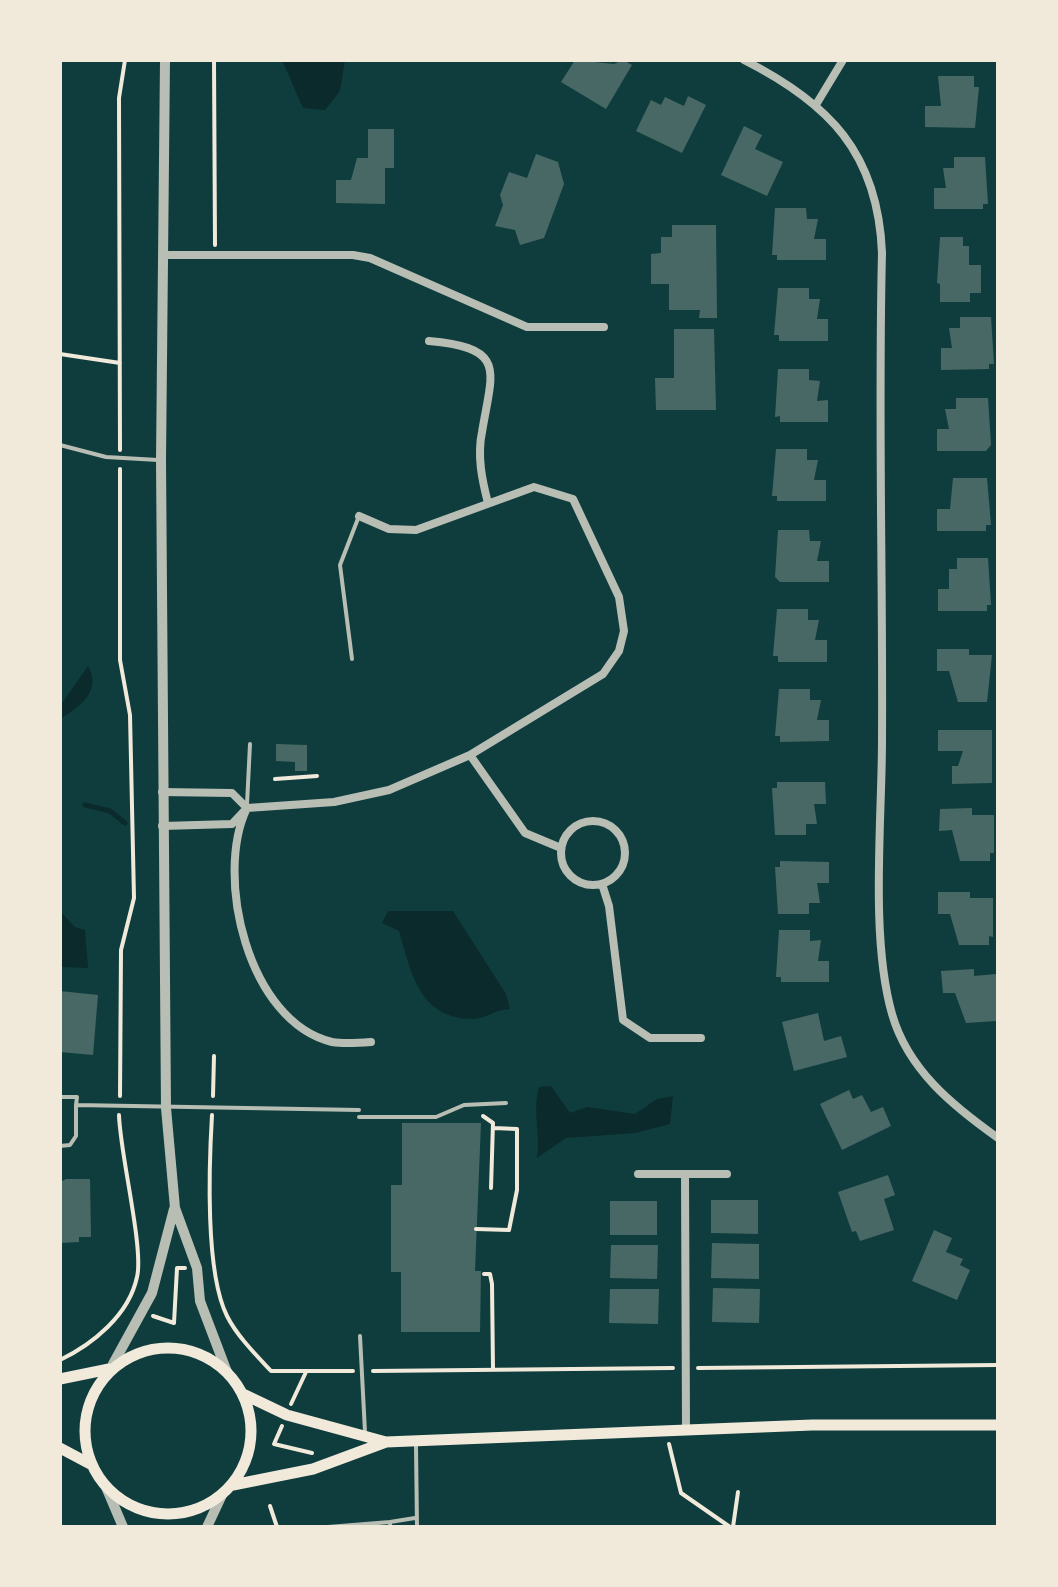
<!DOCTYPE html>
<style>
body{margin:0}
#map{position:relative;width:1058px;height:1587px;overflow:hidden;background:#0f3d3e;font-family:"DejaVu Sans",sans-serif}
canvas{display:block}
.frame{position:absolute;inset:0;border:62px solid #f1e9da;pointer-events:none}
</style>
<div id="map">
<canvas width="1058" height="1587"></canvas>
<div class="frame"></div>
</div>
<script>
const c = document.querySelector('canvas').getContext('2d');
c.lineJoin = 'round';
function paint(path, color) {
  c.fillStyle = color;
  c.fill(path, 'evenodd');
}
function strokePath(path, color, width, dash) {
  c.strokeStyle = color;
  c.lineWidth = width;
  c.lineCap = dash ? 'butt' : 'round';
  c.setLineDash(dash || []);
  c.stroke(path);
}
const water = new Path2D(`
 M282 60H345L340 91 325 110 303 108Z
 M88 666C102 691 80 707 60 719V706Z
 M60 911 75 927 85 930 88 968 60 967Z
 M388 911H453L506 994 510 1009C495 1009 486 1019 473 1019 419 1019 411 972 399 931L382 923Z
 M551 1086 570 1113 587 1107 635 1114 657 1099 673 1096 670 1124 635 1133 566 1138 537 1158C541 1133 532 1112 539 1087Z`);
const stream = new Path2D(`
 M85 805 110 811 125 823`);
const building = new Path2D(`
 M575 60 614 64 623 60 632 65 606 109 561 82Z
 M938 76H974V87H979L975 128 925 127V106H941Z
 M688 96 706 105 682 153 636 131 651 100 661 105 665 97 684 106Z
 M744 126 762 135 755 149 783 162 767 196 721 175Z
 M368 129H394V168H385V204L336 203V180H351L357 158H368Z
 M536 154 558 162 564 184 544 238 520 245 515 230 495 226 503 205 500 195 509 172 527 178Z
 M954 157H985L988 204H983V209H934V188H946L943 168H954Z
 M775 208H806L807 219H818L814 239H826V260H777V255H772Z
 M672 225H716L717 318H699L700 310H669V284H651V254L661 253V237H672Z
 M940 237H963V246H969V265H981V293H970V302H940V284L937 283Z
 M778 288H809V299H820L817 319H828V341H779V335H774Z
 M960 317H991L994 364H989V369L941 370V348H952L949 328H960Z
 M674 329H714L716 410H656L655 378H674Z
 M778 369H809V380L820 381 817 401 828 400V422H780V416L775 417Z
 M956 398H988L991 445 986 451H937V429H949L945 409H956Z
 M776 449H807V460H818L814 480H826V501H777V496H772Z
 M953 478H987L991 525H986V531H937V509H950Z
 M778 530H809L810 541H821L817 561H829V582H780L775 577Z
 M957 558H988L991 605H987V611H938V589H949V569H957Z
 M777 609H808V620H819L815 640H827V662H778V656H773Z
 M937 649H969V655H992L987 702H958L949 671H937Z
 M779 689H810V700H821L817 720H829V741L780 742V736H775Z
 M938 730H992V783L952 784V766H958L963 751H938Z
 M276 744 307 745V771H295V762L276 761Z
 M777 782H825L826 804H814L817 824H806V835H775L772 788H777Z
 M972 808V815H994V853H990V861H960L952 830 939 831 940 809Z
 M780 861 829 862V883H817L820 903H809V914H778L775 867H780Z
 M938 892H970V898H993V937L989 936V945H959L950 914H938Z
 M779 930H810V941L821 940 818 961H829V982H781V977H776Z
 M974 969V976L996 974V1021L966 1023 955 993H943L941 971Z
 M60 991 98 995 93 1055 60 1052Z
 M818 1013 824 1041 841 1036 847 1057 794 1071 782 1022Z
 M849 1090 853 1099 862 1095 871 1112 883 1107 891 1126 842 1150 820 1104Z
 M402 1123H481L475 1271H481L480 1332H401V1272H391V1185H402Z
 M888 1175 895 1195 884 1199 894 1230 860 1241 856 1231 852 1232 838 1192Z
 M66 1179H90L91 1237H79V1242L60 1243V1182Z
 M711 1200H758V1234L711 1233Z
 M610 1201H657V1235H610Z
 M934 1230 952 1238 946 1252 963 1259 960 1265 970 1270 957 1300 912 1281Z
 M712 1243 759 1244V1279L711 1278Z
 M611 1245H658L657 1279 610 1278Z
 M713 1288 760 1289 759 1323 712 1322Z
 M610 1289H659L658 1324 609 1323Z`);
const path = new Path2D(`
 M214 60 215 245
 M60 354 120 363
 M120 450 119 98 125 60
 M275 779 317 776
 M120 1096 121 950 134 898 130 715 120 660V469
 M213 1096 214 1056
 M212 1115C209 1165 205 1272 227 1316 237 1336 256 1355 271 1371H353
 M483 1116 493 1123 491 1188
 M476 1229 509 1230 517 1190V1129L494 1128
 M484 1274H490L492 1284 493 1369
 M153 1316 174 1323 177 1268H185
 M60 1360C93 1344 129 1315 137 1277 144 1248 120 1154 119 1115
 M698 1368 998 1365
 M373 1371 673 1368
 M291 1404 306 1372
 M282 1426 274 1444 312 1453
 M669 1444 681 1493 730 1527
 M270 1506 277 1527
 M733 1527 738 1492`);
const service = new Path2D(`
 M60 445 106 457 158 460
 M352 659 340 565 359 516
 M247 804 250 744
 M60 1097H77L76 1105 359 1110
 M359 1117H436L464 1105 506 1103
 M60 1146 70 1145 76 1136V1105
 M360 1336 365 1432
 M416 1446 417 1527
 M328 1527 390 1522
 M390 1527V1522L415 1518`);
const minor = new Path2D(`
 M744 60C829 103 878 153 882 253 878 415 883 578 882 740 882 821 870 937 892 1014 908 1070 953 1106 998 1138
 M817 103 843 60
 M165 255H353L370 258 527 327H604
 M429 341C508 348 492 371 482 432 477 456 482 480 488 503
 M359 516 389 529 416 530 534 487 573 499 619 597 624 631 619 651 603 674 470 755 389 790 334 802 247 808C214 876 248 1022 332 1042 344 1044 358 1043 371 1042
 M470 755 525 833 561 848
 M162 792 232 793 247 808 232 824 162 826
 M561 853a32 32 0 1 1 64 0a32 32 0 1 1-64 0Z
 M602 884 609 906 623 1020 650 1038H701
 M638 1174H727
 M685 1174 686 1429`);
const tertiary = new Path2D(`
 M165 60 161 460 166 1108 175 1208 197 1268 200 1301 227 1372
 M113 1364 152 1293 174 1209
 M106 1487 123 1527
 M207 1527 222 1495`);
const secondary = new Path2D(`
 M85 1431a83 83 0 1 1 166 0a83 83 0 1 1-166 0Z
 M60 1379 109 1369
 M243 1394 287 1415 386 1442 812 1425H998
 M60 1448 92 1465
 M233 1485 313 1469 386 1442`);
paint(water, '#0a2a2b');
strokePath(stream, '#0a2a2b', 5);
paint(building, '#486865');
strokePath(path, '#f1e9da', 4);
strokePath(service, '#b8beb3', 4);
strokePath(minor, '#b8beb3', 8);
strokePath(tertiary, '#b8beb3', 10);
strokePath(secondary, '#f1e9da', 11);
</script>
